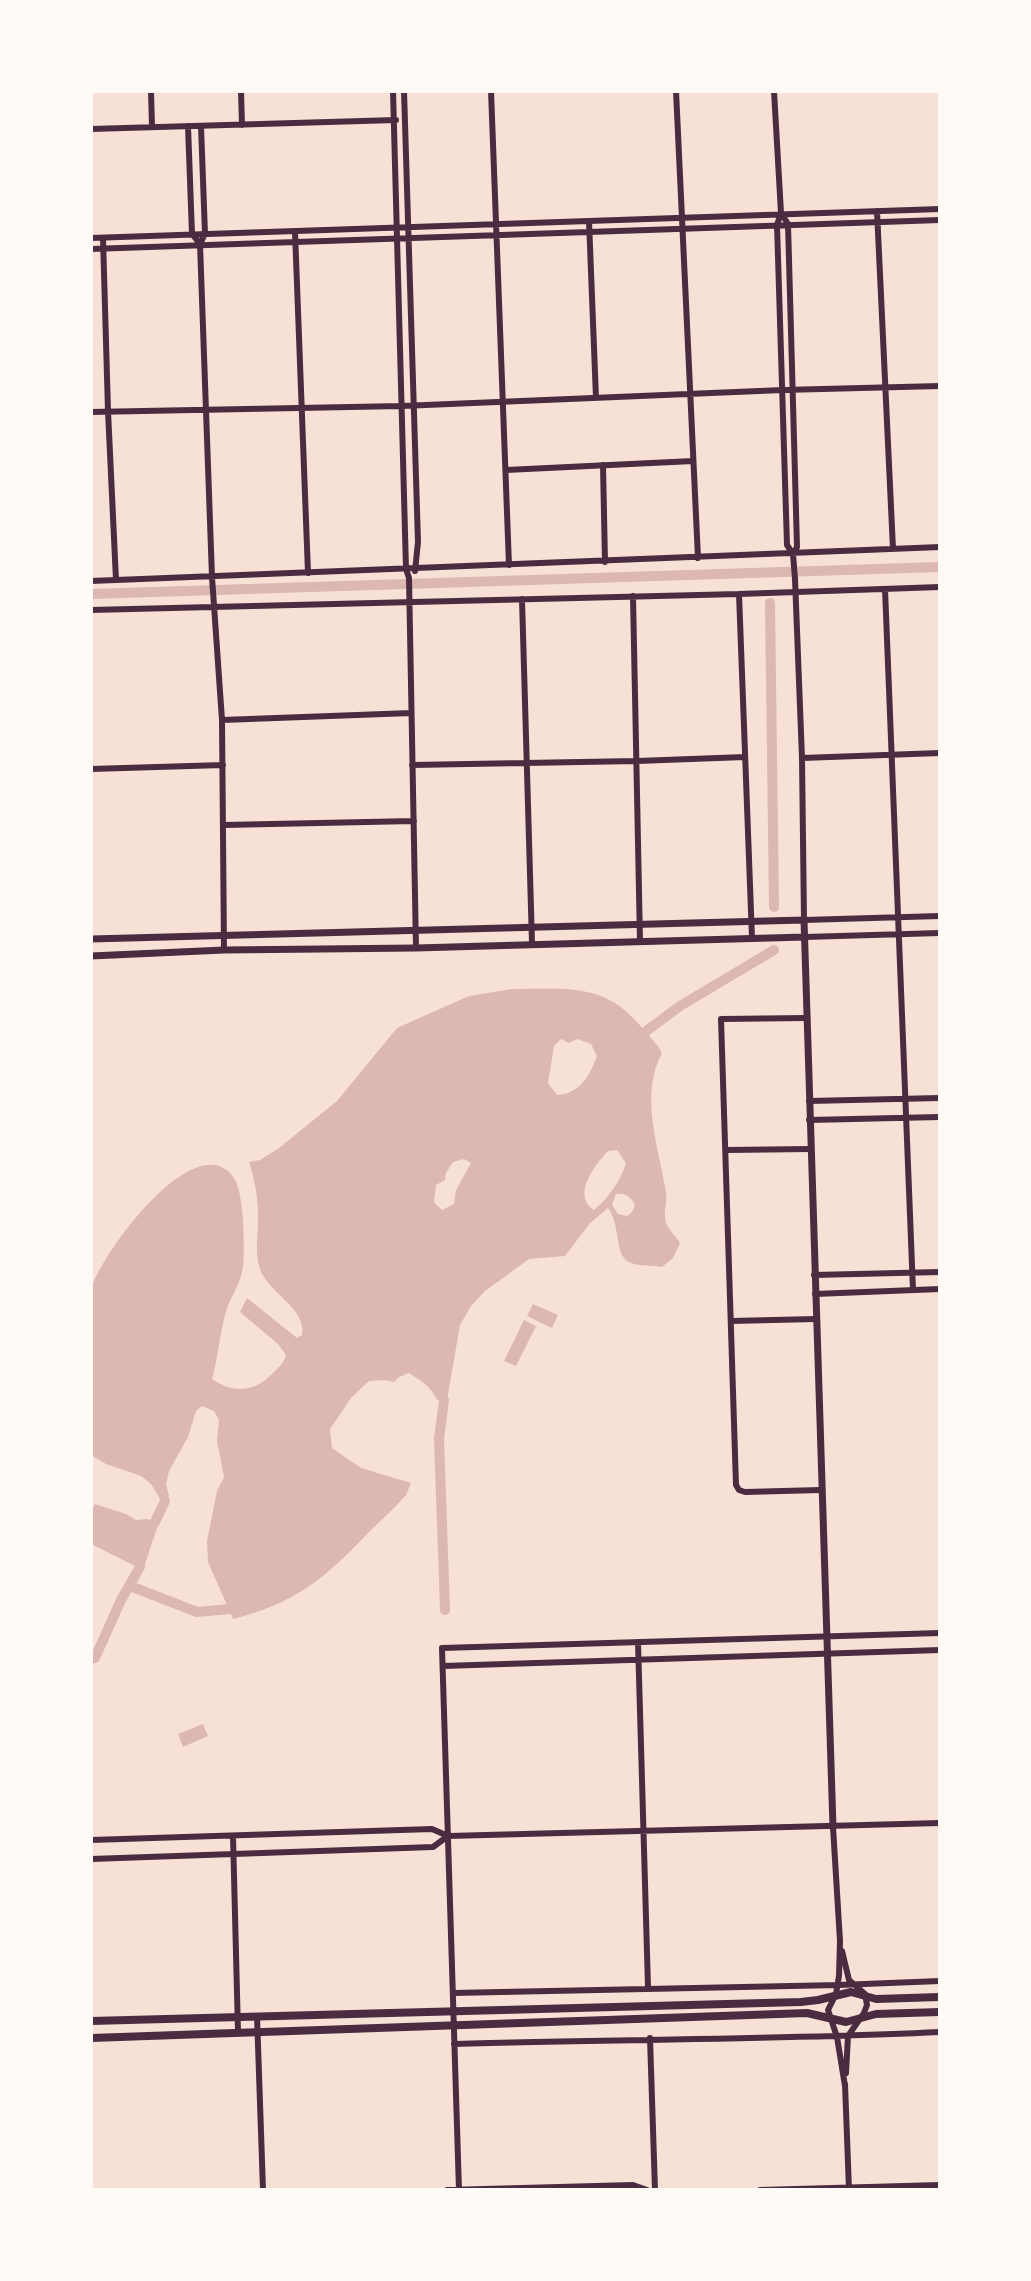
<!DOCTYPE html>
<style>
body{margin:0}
#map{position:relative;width:1031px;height:2281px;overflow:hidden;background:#f7e1d7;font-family:Karla,sans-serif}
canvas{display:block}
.frame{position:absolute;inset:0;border:93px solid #fffaf5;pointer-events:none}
</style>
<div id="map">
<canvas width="1031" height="2281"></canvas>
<div class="frame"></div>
</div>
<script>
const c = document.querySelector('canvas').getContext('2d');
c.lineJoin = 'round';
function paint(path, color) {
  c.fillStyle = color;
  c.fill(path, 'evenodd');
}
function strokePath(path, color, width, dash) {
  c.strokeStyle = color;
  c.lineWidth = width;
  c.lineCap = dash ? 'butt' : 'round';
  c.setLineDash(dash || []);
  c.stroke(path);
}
const water = new Path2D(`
 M512 989C545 989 586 984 615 1003 631 1013 645 1031 658 1046L662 1053C639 1095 659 1148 666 1192 668 1203 662 1214 667 1225 670 1231 676 1236 680 1243L673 1258 662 1267C652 1265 638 1267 629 1262 614 1255 621 1225 608 1208L590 1223 565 1256 529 1259 485 1291 471 1306 460 1325 447 1400H437C431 1386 421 1381 409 1373L399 1377 394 1382 385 1380 369 1381 351 1398 330 1429 332 1448 361 1468 411 1483 406 1495C394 1509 381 1520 368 1533 326 1578 294 1604 233 1619L208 1562 207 1541 217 1491 224 1477 217 1441 219 1420 214 1411 202 1406 196 1411 188 1437 169 1471 166 1485 169 1496 165 1501 160 1499 151 1484 141 1476 106 1464 91 1455C91 1416 91 1377 91 1338 91 1323 88 1304 91 1290 100 1254 197 1123 234 1178 244 1192 245 1249 243 1267 241 1283 231 1296 226 1311 220 1333 218 1356 212 1379 233 1394 255 1392 273 1373 279 1367 284 1363 286 1355L278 1344 240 1312 247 1298 297 1338 302 1335C307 1308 268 1293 260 1269 254 1252 259 1229 258 1210 257 1193 254 1178 249 1162L260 1160 279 1148 337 1101 397 1028 469 996ZM561 1039 569 1043 577 1039 591 1044 597 1056C590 1075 580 1094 557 1095L548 1083 554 1046ZM617 1150 626 1163C621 1180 608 1199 594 1210 571 1195 595 1165 608 1151ZM464 1159 471 1163 456 1190 454 1204 442 1210 434 1202 436 1185 445 1180 446 1173 453 1162ZM616 1194C626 1193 630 1196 635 1205L632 1212 627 1216 618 1214 612 1205Z
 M533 1304 558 1315 552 1328 527 1316Z
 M524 1320 536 1326 516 1366 504 1361Z
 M95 1504 126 1514 136 1520 148 1519 158 1525 143 1570 91 1544V1511Z
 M203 1724 208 1736 183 1747 178 1734Z`);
const canal = new Path2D(`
 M91 594 940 567
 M770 603 774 907
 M645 1032 680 1006 774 950
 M444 1400 439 1439 445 1610
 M155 1522 165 1501
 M130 1586 197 1612 230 1609
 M91 1659 95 1658 121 1600 140 1567`);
const minor = new Path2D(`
 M151 91 152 127
 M241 91 242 125
 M393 91 406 569 409 578 416 948
 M404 91 418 542 415 571
 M491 91 509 565
 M676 91 698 558
 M774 91 781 213
 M188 126 192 234 200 244
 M201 126 205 234 200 244 212 577 222 720 224 950
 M91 129 396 120
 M877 211 893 549
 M589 221 596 398
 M295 232 308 573
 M91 238 940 209
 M103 238 108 411 116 580
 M91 249 940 220
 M91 412 402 406 783 390 940 386
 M603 465 605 562
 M506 470 693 461
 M793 554 797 547 788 224 781 213 777 225 787 545 793 554 795 579 802 758 804 920 940 916
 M91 581 940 547
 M885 589 913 1290
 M739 594 752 938
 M633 596 640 941
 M522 599 532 943
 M91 610 739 594 940 587
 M222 720 411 713
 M802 758 940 753
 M412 765 637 761 745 757
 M91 769 223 765
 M224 825 414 821
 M805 937 940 933
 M806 1018 721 1019 736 1485 739 1490 745 1492 821 1490
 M809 1101 940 1098
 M809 1120 940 1117
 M726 1150 810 1149
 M814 1275 940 1272
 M815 1294 940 1289
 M731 1321 816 1319
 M638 1642 648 1987
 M443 1666 940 1650
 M833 1827 840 1941 839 1976 836 1994 828 2010 837 2037 845 2086
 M233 1836 238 2032
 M91 1840 432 1829 448 1836 940 1823
 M91 1859 433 1847 448 1836
 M842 1951 849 1980 865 1994 867 2005 864 2013 848 2036 846 2073
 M453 1993 839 1985 940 1981
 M257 2016 263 2190
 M650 2038 655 2190
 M454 2044C616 2039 778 2040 940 2032
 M845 2084 849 2190
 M447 2190 633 2185 647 2190
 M459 2190 442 1648 940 1633
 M760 2190 940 2185`);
const tertiary = new Path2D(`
 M91 939 804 920 833 1827
 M91 956 224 950 416 948 805 937`);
const secondary = new Path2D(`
 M91 2021 801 2002 818 2000 851 1992 876 1999 940 1997
 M91 2038 807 2013 846 2022 876 2014 940 2012`);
paint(water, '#dcb8b0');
strokePath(canal, '#dcb8b0', 10);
strokePath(minor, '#4a2c40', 6);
strokePath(tertiary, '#4a2c40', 7);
strokePath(secondary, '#4a2c40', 8);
</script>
